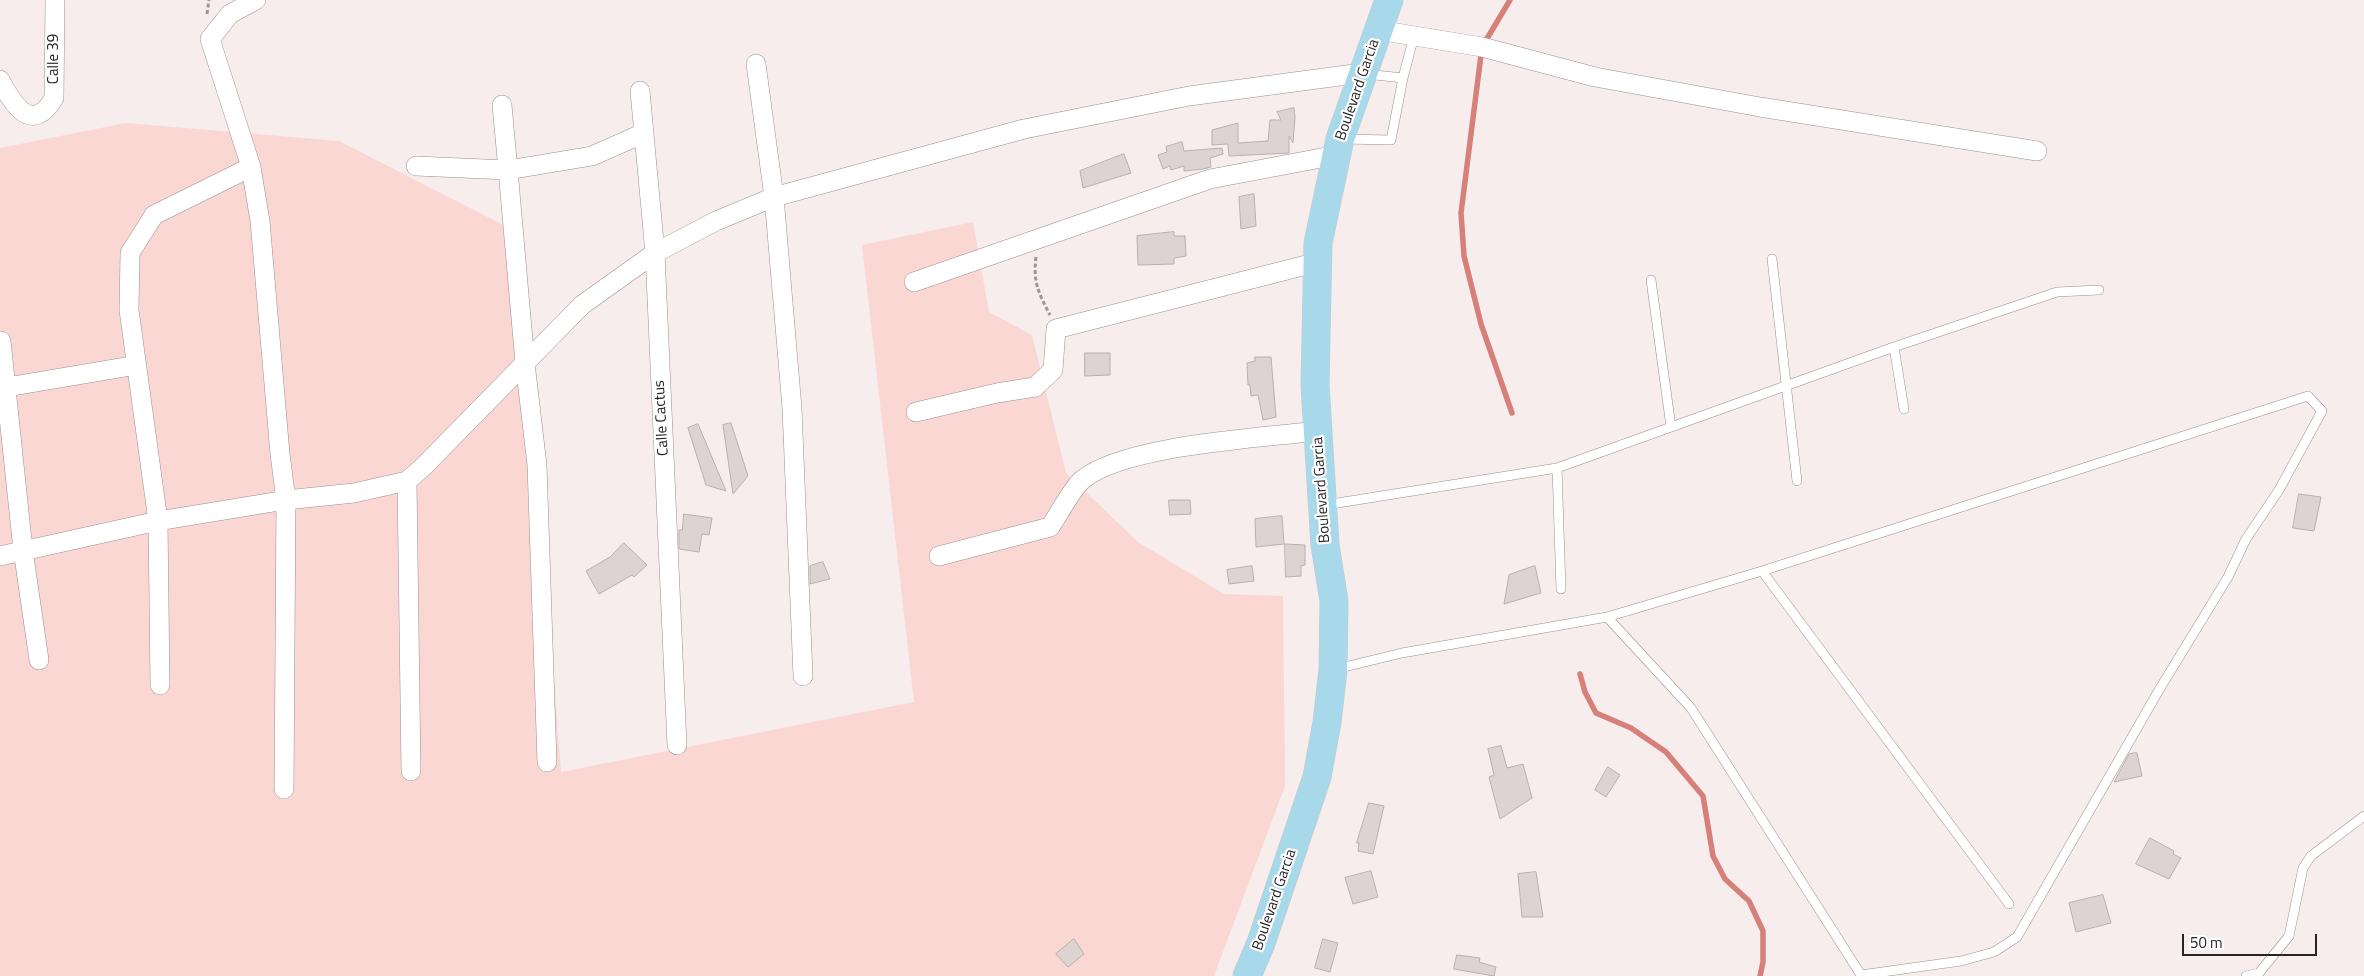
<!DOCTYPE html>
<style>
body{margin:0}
#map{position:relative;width:2364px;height:976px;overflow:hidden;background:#f6edec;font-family:"Titillium Web",sans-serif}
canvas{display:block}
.scale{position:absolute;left:2182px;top:934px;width:135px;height:22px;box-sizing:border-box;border:2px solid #262323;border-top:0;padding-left:6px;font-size:15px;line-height:18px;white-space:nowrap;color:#262323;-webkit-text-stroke:4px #fff;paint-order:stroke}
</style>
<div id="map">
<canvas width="2364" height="976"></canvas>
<div class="scale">50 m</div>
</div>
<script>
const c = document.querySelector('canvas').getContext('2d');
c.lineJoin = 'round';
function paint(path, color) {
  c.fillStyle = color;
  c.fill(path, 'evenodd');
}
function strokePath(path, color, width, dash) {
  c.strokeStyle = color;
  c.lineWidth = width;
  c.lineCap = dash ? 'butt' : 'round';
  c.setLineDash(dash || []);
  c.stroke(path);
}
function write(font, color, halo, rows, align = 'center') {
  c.font = font + ' "Titillium Web",sans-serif';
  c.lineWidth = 4.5;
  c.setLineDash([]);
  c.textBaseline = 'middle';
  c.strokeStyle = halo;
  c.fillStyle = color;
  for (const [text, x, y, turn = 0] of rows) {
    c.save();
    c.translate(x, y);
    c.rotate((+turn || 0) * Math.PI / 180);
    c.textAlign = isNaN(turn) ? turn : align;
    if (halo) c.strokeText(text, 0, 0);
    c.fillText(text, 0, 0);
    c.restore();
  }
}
const green = new Path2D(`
 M126 123 339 141 511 229 525 297 561 772 914 702 862 245 973 222 989 312 1032 335 1066 473 1138 542 1224 594 1283 596 1285 786 1214 976H0V148Z`);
const stream = new Path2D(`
 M1510 0 1482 47 1461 213 1464 256 1481 324 1512 413
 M1580 674 1585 692 1596 713 1631 728 1666 752 1703 796 1713 856 1725 879 1749 901 1763 931V962L1760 976`);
const building = new Path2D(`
 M1294 108 1295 117 1293 143 1289 136V153L1229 156 1228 144 1212 145V130L1238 123V143L1268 141 1270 120H1281L1277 112Z
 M1182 142 1184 151 1222 148 1223 154 1210 158 1211 167 1203 169 1184 171V166L1171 170 1170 166 1163 169 1158 155 1167 152 1166 147Z
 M1124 154 1131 173 1083 188 1080 171Z
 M1254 194 1256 226 1241 229 1239 197Z
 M1174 232V236H1185L1186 256 1174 258V264L1138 265 1137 236Z
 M1085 353H1110V375L1085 376Z
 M1255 357H1271L1276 417 1263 420 1258 395 1251 396 1250 385H1248L1247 363 1255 361Z
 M731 423 748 476 733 494 723 425Z
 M698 424 726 491 706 485 688 428Z
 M2299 494 2321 497 2314 531 2293 528Z
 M1169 500H1190L1191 514 1170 515Z
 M684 514 712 518 709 535 702 534 699 552 679 549V530H682Z
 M1282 516 1284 544 1256 547 1255 519Z
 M624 543 647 565 634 577 632 575 599 594 586 571 610 557Z
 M1285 544 1305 545V565L1301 566V576L1286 577Z
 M823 562 830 579 810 584V566Z
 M1252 566 1254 581 1229 584 1227 570Z
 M1535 566 1541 593 1504 604 1509 575Z
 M1501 746 1507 768 1523 764 1532 798 1500 819 1489 777 1494 775 1488 749Z
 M2137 753 2142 776 2114 782 2129 754Z
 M1608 767 1620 775 1606 797 1595 790Z
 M1369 803 1384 806 1373 854 1358 851 1359 843H1357Z
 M2150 838 2174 851 2173 854 2181 858 2169 879 2136 864Z
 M1371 871 1378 897 1353 904 1345 878Z
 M1536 872 1543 917H1522L1518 874Z
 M2103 895 2111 923 2076 932 2069 903Z
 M1074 939 1084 954 1068 967 1056 954Z
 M1323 939 1338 943 1330 972 1315 968Z
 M1457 955 1480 958 1479 962 1496 967 1494 976 1454 969Z`);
const path = new Path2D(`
 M207 14 209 0
 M1036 257C1033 282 1038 292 1050 315`);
const lane = new Path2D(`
 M1366 74 1403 78
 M1343 139 1391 140 1403 78 1414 36
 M1772 259 1797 481
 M1651 280 1671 427
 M1894 347 1904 409
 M1557 468 1561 589
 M1325 505 1557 468 1894 347 2057 292 2099 290
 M1762 571 2009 904
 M1336 669 1402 653 1607 617 1691 708 1861 975 1961 961 1994 952 2017 937 2159 690 2228 577 2246 539 2279 490 2322 411 2308 396 1762 571 1607 617
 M2246 976 2259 973 2289 936 2303 868 2311 856 2364 816`);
const street = new Path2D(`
 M256 0 230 14 210 39 251 167 260 221 280 454 286 500 284 789
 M1378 30 1482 47 1595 77 1760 107 2037 151
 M756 64 774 197 792 408 803 676
 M0 80C13 105 32 135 54 98L55 0
 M640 91 655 253 677 745
 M502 105 508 170 592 156 644 133
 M416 166 508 170 525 363 537 465 547 762
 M914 282 1210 179 1337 155
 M1 341 23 550 39 660
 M7 387 137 365
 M916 412 997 393 1035 387 1053 370 1056 329 1318 262
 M407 481 411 771
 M0 556 158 521 286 500 354 493 407 481 423 467 582 305 655 253 716 221 774 197 1024 129 1189 96 1362 73
 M939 556 1050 527C1059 514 1071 490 1082 480 1124 445 1261 438 1318 431
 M160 685 158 521 129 310 130 253 154 215 251 167`);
const primary = new Path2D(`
 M1247 976 1261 943 1317 777 1327 722 1333 670 1334 601 1325 545 1315 385 1318 243 1340 139 1389 0`);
const streetNames = [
 ["Calle 39",54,59,-90],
 ["Boulevard Garcia",1358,90,-71],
 ["Calle Cactus",662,418,-93],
 ["Boulevard Garcia",1322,490,-94],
 ["Boulevard Garcia",1275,900,-71]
];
paint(green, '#fbd7d3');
strokePath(stream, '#d78079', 5.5);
paint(building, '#dcd3d2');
strokePath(building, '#b8b0af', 1);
strokePath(lane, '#99908f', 10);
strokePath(street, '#99908f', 20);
strokePath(primary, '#cbcaca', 29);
strokePath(path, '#9c9695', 3, [4, 2.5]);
strokePath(lane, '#fff', 9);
strokePath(street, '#fff', 19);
strokePath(primary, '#a7d9ea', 28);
write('15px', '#262323', '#fff', streetNames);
</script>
